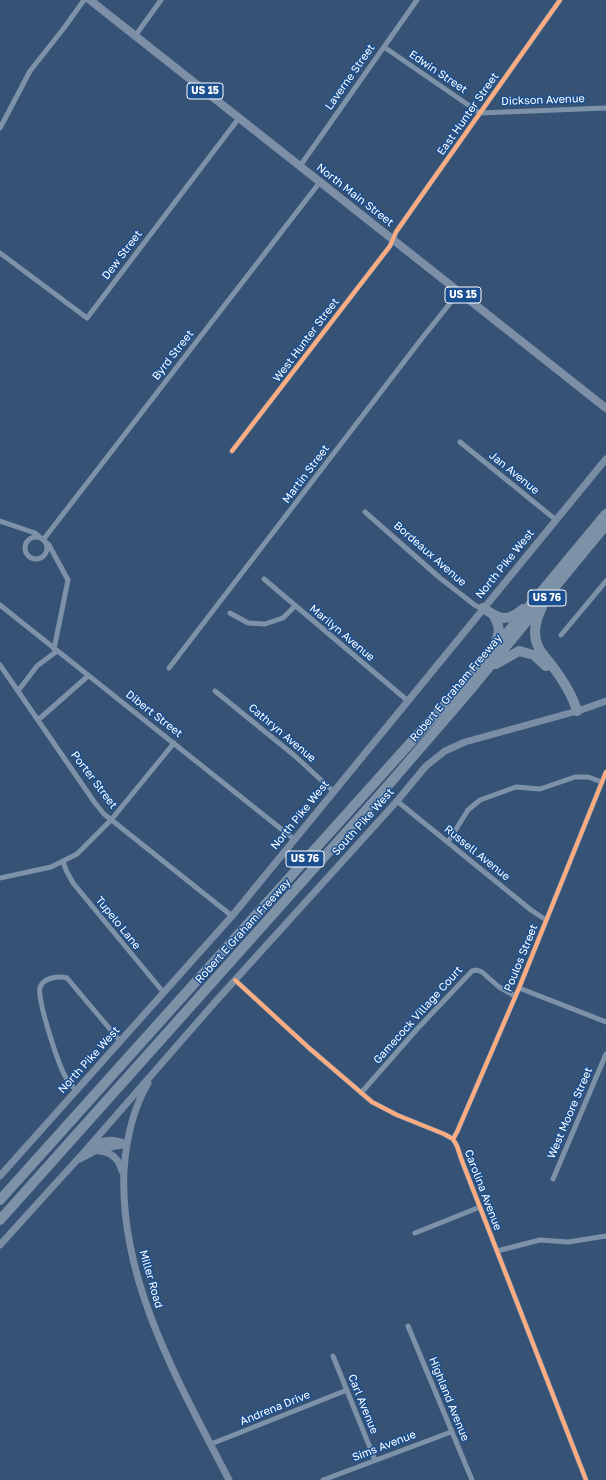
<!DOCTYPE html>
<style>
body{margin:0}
canvas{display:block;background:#365274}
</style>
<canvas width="606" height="1480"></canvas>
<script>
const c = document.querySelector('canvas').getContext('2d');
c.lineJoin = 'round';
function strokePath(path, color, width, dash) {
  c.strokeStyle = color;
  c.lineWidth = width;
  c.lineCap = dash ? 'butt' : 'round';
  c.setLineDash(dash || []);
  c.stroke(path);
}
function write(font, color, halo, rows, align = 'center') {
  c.font = font + ' "Golos Text",sans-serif';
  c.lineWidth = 3;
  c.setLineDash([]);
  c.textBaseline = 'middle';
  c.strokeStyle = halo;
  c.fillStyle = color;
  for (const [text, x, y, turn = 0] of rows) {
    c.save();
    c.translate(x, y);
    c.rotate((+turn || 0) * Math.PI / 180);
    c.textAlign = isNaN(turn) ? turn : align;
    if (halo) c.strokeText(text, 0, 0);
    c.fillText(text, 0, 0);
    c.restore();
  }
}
const street = new Path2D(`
 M135 36 161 0
 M384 47 480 113 606 108
 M0 128 30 71 64 28 84 0
 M300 166 417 0
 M0 253 87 318 239 118
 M460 442 556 520
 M232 451 390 246 396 232 417 202 560 0
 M365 512 440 578 476 606 483 608
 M0 521 35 533 49 545 68 580 54 649
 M25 548a11 11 0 1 1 22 0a11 11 0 1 1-22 0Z
 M43 540 320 182
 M264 579 408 701
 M0 605 295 840
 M230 613 248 623 265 624 283 618 295 606
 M561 635 606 581
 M0 665 95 803 104 814 232 916
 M169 668 423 337 459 292
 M18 691 37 666 57 651
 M215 691 295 756 334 792
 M38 720 88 676
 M397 801 531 910 546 920
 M448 842 468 810 480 800 516 787 540 789 575 777H588L602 782
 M63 861 66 870 73 883 164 993
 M0 878 51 867 77 854 111 820 174 743
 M235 980 309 1048 372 1102 397 1115 444 1134 453 1139 457 1146 462 1161 586 1480
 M519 988 606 1022
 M76 1090C72 1086 68 1082 65 1076 58 1063 37 1000 40 987 44 977 59 976 67 978L120 1041
 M361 1093 418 1028 472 971 477 970 482 972 499 987 515 996
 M453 1139 457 1132 519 988 606 772
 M553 1179 606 1054
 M415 1233 480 1207
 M497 1251 540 1240 568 1242 606 1236
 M408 1326 472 1480
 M333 1356 375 1460
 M211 1444 347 1390
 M323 1480 451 1432`);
const secondary = new Path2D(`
 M148 1083C133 1109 126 1141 124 1170 119 1282 180 1384 229 1480
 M86 1150 216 1001 397 801 426 766 445 751 465 742 581 710 606 701
 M99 1151C111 1152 119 1159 122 1171
 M80 1159 99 1149 127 1144
 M0 1176 232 916 606 459
 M0 1245 86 1150C100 1139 111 1138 127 1144`);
const primary = new Path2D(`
 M90 0 606 408`);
const highway = new Path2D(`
 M542 607C536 618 532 634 538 646 540 652 546 658 550 663 561 677 572 694 577 711
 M483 608C499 619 507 623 523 609
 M494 616C500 627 500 632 495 644
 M496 664 519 651 534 655 546 666
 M0 1200 483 662 606 514
 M0 1220 391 782 466 695 606 525`);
const cycleway = new Path2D(`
 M232 451 390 246 396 232 417 202 560 0
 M235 980 309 1048 372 1102 397 1115 444 1134 453 1139 457 1146 462 1161 586 1480
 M453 1139 457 1132 519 988 606 772`);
const shields = [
 [205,91,36],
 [463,295,36],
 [547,598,38],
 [305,859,38]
];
const shieldNames = [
 ["US 15",205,91],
 ["US 15",463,295],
 ["US 76",547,598],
 ["US 76",305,859]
];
const streetNames = [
 ["Edwin Street",438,72,34],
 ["Laverne Street",350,77,-55],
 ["Dickson Avenue",543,100,-2],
 ["East Hunter Street",468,114,-55],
 ["North Main Street",355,195,38],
 ["Dew Street",122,255,-53],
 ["West Hunter Street",306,340,-53],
 ["Byrd Street",173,355,-52],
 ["Jan Avenue",514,473,39],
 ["Martin Street",306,474,-53],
 ["Bordeaux Avenue",430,554,41],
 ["North Pike West",505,564,-51],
 ["Marilyn Avenue",342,633,40],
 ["Robert E Graham Freeway",456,688,-50],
 ["Dibert Street",154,714,38],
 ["Cathryn Avenue",282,733,40],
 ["Porter Street",94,780,53],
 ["North Pike West",300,815,-51],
 ["South Pike West",363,822,-48],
 ["Russell Avenue",477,853,39],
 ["Tupelo Lane",118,923,51],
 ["Robert E Graham Freeway",243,931,-48],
 ["Poulos Street",521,958,-68],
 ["Gamecock Village Court",418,1015,-48],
 ["North Pike West",89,1060,-48],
 ["West Moore Street",570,1113,-67],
 ["Carolina Avenue",483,1190,69],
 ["Miller Road",151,1279,74],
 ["Highland Avenue",449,1399,68],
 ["Carl Avenue",363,1404,68],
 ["Andrena Drive",275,1408,-22],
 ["Sims Avenue",384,1446,-21]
];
strokePath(street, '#7d92a8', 5);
strokePath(secondary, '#798da4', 7);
strokePath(primary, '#7d8ea7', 8);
strokePath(highway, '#7e92a7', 10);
strokePath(cycleway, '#ffac80', 4);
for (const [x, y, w] of shields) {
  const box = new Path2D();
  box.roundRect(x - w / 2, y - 8, w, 16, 3);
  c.fillStyle = '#1b4f8f';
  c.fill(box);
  strokePath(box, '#fff', 1);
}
write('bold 10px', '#fff', null, shieldNames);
write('11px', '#fff', '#1b4f8f', streetNames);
</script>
